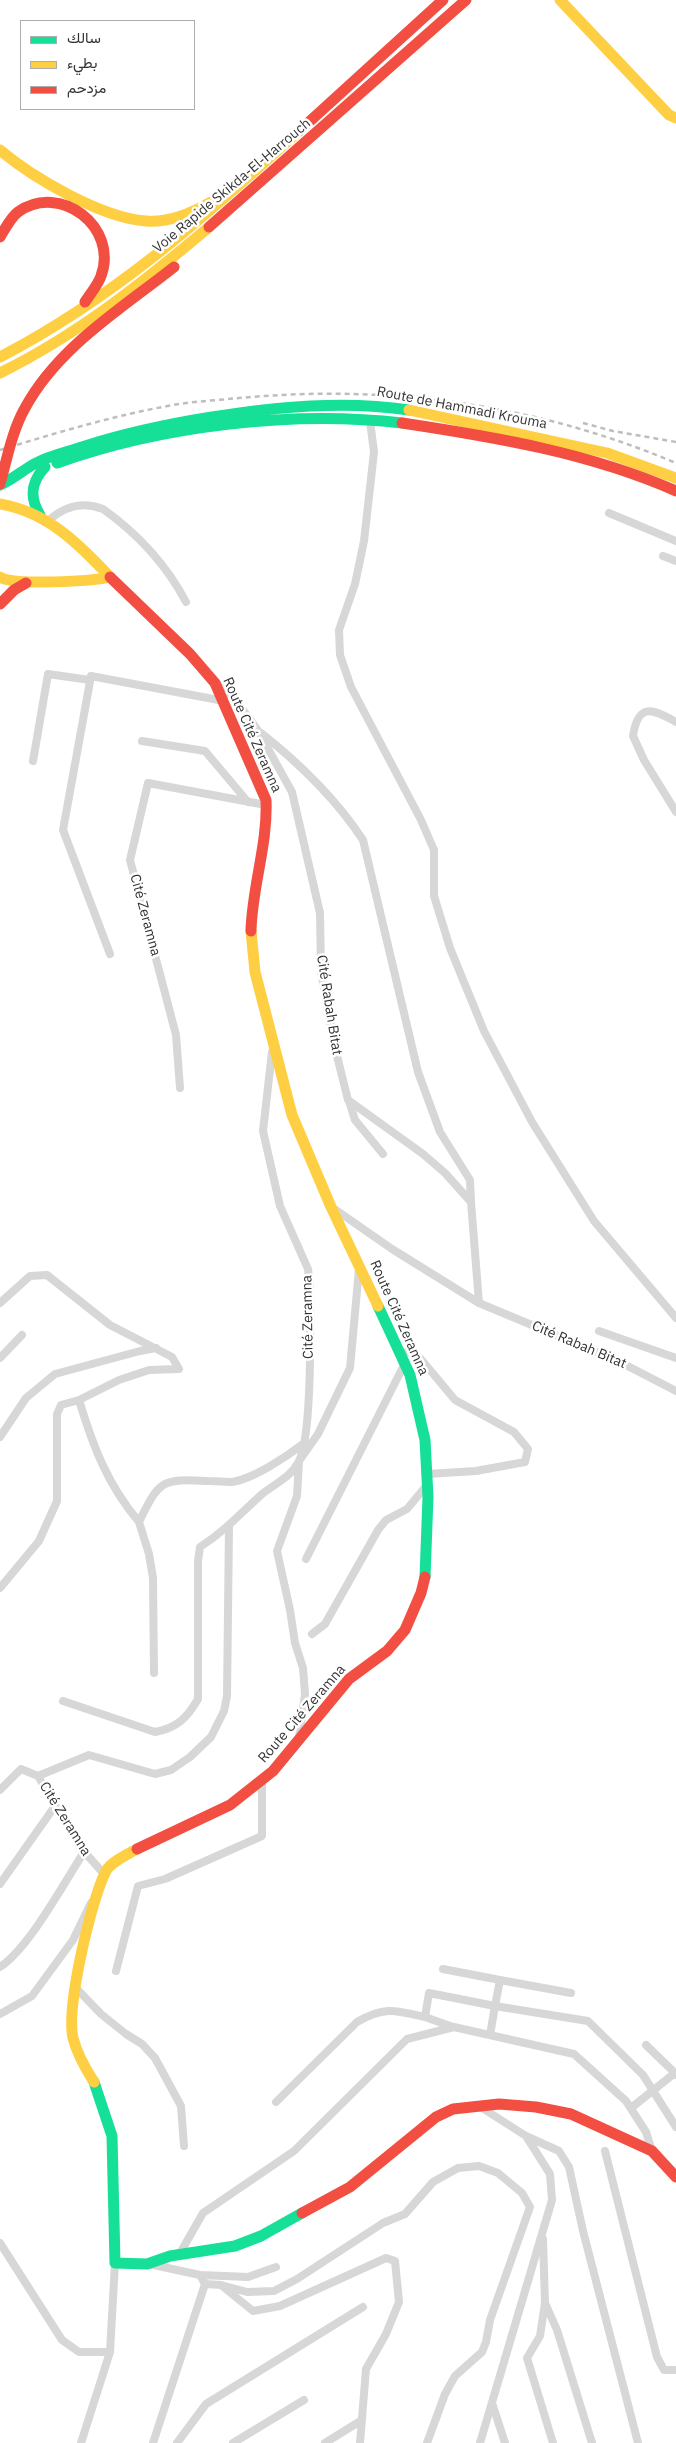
<!DOCTYPE html>
<meta charset="utf-8">
<style>
body{margin:0}
#map{position:relative;width:676px;height:2443px;overflow:hidden;background:#fff;font-family:"IBM Plex Sans",Vazirmatn,sans-serif}
canvas{display:block}
.legend{position:absolute;left:20px;top:20px;width:175px;height:90px;box-sizing:border-box;background:#fff;border:1px solid #adadad;margin:0;padding:6px 9px;list-style:none;font-size:15px;color:#333}
.legend li{display:flex;align-items:center;gap:10px;height:25px}
.legend b{width:25px;border:1px solid #adadad}
</style>
<div id="map">
<canvas width="676" height="2443"></canvas>
<ul class="legend">
<li><b style="height:6px;background:#16e098"></b>سالك</li>
<li><b style="height:6px;background:#ffcf43"></b>بطيء</li>
<li><b style="height:6px;background:#f24e42"></b>مزدحم</li>
</ul>
</div>
<script>
const c = document.querySelector('canvas').getContext('2d');
c.lineJoin = 'round';
function strokePath(path, color, width, dash) {
  c.strokeStyle = color;
  c.lineWidth = width;
  c.lineCap = dash ? 'butt' : 'round';
  c.setLineDash(dash || []);
  c.stroke(path);
}
function write(font, color, halo, rows, align = 'center') {
  c.font = font + ' "IBM Plex Sans",sans-serif';
  c.lineWidth = 5;
  c.setLineDash([]);
  c.textBaseline = 'middle';
  c.strokeStyle = halo;
  c.fillStyle = color;
  for (const [text, x, y, turn = 0] of rows) {
    c.save();
    c.translate(x, y);
    c.rotate((+turn || 0) * Math.PI / 180);
    c.textAlign = isNaN(turn) ? turn : align;
    if (halo) c.strokeText(text, 0, 0);
    c.fillText(text, 0, 0);
    c.restore();
  }
}
const street = new Path2D(`
 M370 421 374 452 364 541 355 584 339 630 340 655 351 687 421 820 434 850V896L450 948 484 1031 532 1122 594 1221 676 1318
 M609 513 676 541
 M49 520C65 506 83 501 103 509 138 534 166 564 186 602
 M663 556 676 561
 M216 683 235 699 257 729 292 792 320 913 321 971 334 1044 348 1100 423 1154 445 1173 471 1202 479 1303 392 1249 333 1208
 M676 722C653 709 638 702 633 736L644 760 676 812
 M261 733C299 763 336 799 363 840L418 1072 440 1132 470 1180 471 1202
 M142 741 205 751 248 802
 M33 761 48 674 90 680
 M110 954 63 830 91 676 224 701
 M180 1088 176 1035 130 860 148 783 266 805
 M349 1101 355 1120 383 1154
 M0 1303 30 1276 47 1275 110 1325 172 1357 179 1369 149 1370 119 1380 79 1400C93 1446 107 1484 139 1522
 M479 1303 618 1361 676 1391
 M599 1331 676 1358
 M400 1353 408 1352 420 1358 455 1400 514 1432 528 1449 525 1462 476 1471 427 1474
 M0 1358 22 1335
 M0 1437 26 1398 55 1374 140 1351 156 1348
 M306 1559 405 1363
 M0 1588 39 1541 57 1501V1414L61 1405 79 1400
 M312 1634 325 1624 378 1530 386 1520 407 1509 427 1485
 M154 1673 153 1578 149 1554 139 1522C160 1478 163 1479 209 1481 217 1481 225 1482 232 1482 253 1479 286 1457 303 1444
 M63 1701 155 1732C177 1728 187 1718 198 1699V1561L200 1547C225 1531 240 1514 261 1495 274 1484 290 1478 298 1463 313 1438 310 1319 310 1285L308 1269 280 1206 263 1131 272 1052
 M299 1738 305 1694 303 1668 295 1643 290 1610 277 1551 297 1496 299 1461 318 1434 350 1368 359 1269
 M0 1790 21 1769 38 1776
 M103 1879 105 1875 79 1846 38 1776 89 1755 155 1774 171 1770 190 1757 211 1737 224 1711 227 1696 229 1527
 M0 1884 55 1806
 M0 1967C29 1948 64 1883 84 1852
 M443 1969 500 1980
 M116 1971 138 1886 165 1879 262 1836V1780
 M75 1987 101 2014 126 2034 142 2044 155 2058 181 2106 184 2146
 M0 2014 32 1996 73 1940 91 1903
 M453 2027 425 2017 429 1993 495 2006 500 1980 571 1993
 M490 2035 495 2006 588 2021 643 2075 676 2127
 M646 2045 675 2073
 M276 2102 357 2022C384 2006 395 2010 425 2017
 M479 2106 526 2136 550 2174 552 2200 480 2443
 M631 2108 675 2073 676 2075
 M526 2136 559 2151 569 2167 583 2231 638 2443
 M605 2151 657 2357 664 2370H676
 M543 2239 545 2303 540 2336 527 2358 553 2443
 M0 2243 62 2340 79 2352H110
 M179 2255 203 2213 294 2151 407 2039 454 2027 574 2054 626 2101 646 2132 652 2151
 M149 2264 200 2275 205 2284 153 2443
 M200 2275 248 2277 276 2267
 M205 2284 221 2285 253 2311 280 2306 386 2258 395 2261 399 2302 386 2334 366 2369 360 2443
 M221 2285 247 2292 274 2291 297 2279 383 2223 405 2214 433 2182 458 2168 479 2166 498 2173 522 2193 530 2207 490 2320 486 2342 482 2352 455 2376 445 2394 427 2443
 M545 2303 557 2330 592 2443
 M492 2403 505 2443
 M81 2443 110 2352 115 2263
 M177 2443 206 2404 363 2307
 M233 2443 304 2400
 M325 2443 362 2420`);
const fast = new Path2D(`
 M57 463C160 426 293 410 402 423
 M0 485C13 479 23 470 36 463 49 456 67 452 82 447 125 433 168 424 212 417 277 407 343 400 409 410
 M40 515C29 497 31 482 45 467
 M378 1306 410 1375 425 1440 428 1497 425 1577
 M94 2082 112 2136 115 2263 147 2264 170 2256 235 2246 261 2236 302 2213`);
const slow = new Path2D(`
 M560 0 669 115 676 118
 M0 150C33 178 102 218 146 221 169 223 192 213 211 202
 M0 357C112 299 205 217 298 132
 M0 373C77 335 144 282 209 227
 M409 410 607 453 676 478
 M0 504C47 512 78 543 110 577
 M0 577C9 586 95 581 110 577
 M251 931 255 972 292 1115 331 1207 378 1306
 M94 2082C85 2068 77 2054 73 2038 66 2007 91 1900 106 1871 111 1862 128 1854 137 1849`);
const jam = new Path2D(`
 M298 132 443 0
 M209 227 466 0
 M0 237C5 229 11 217 18 212 60 182 119 227 101 276 98 285 90 294 85 302
 M402 423C495 437 590 453 676 491
 M110 577 190 654 215 683 266 800C268 844 252 887 251 931
 M0 604 14 590 26 583
 M137 1849 230 1805 273 1771 349 1679 387 1651 405 1630 421 1593 425 1577
 M302 2213 350 2187 436 2117 453 2109 499 2104 536 2107 571 2114 652 2151 676 2177`);
const rail = new Path2D(`
 M583 423 613 431 676 442
 M0 450C59 432 119 414 179 404 199 401 220 400 239 398 390 384 536 404 676 463`);
const jamBridge = new Path2D(`
 M0 484C7 459 12 431 25 408 58 347 121 309 174 267`);
const streetNames = [
 ["Voie Rapide Skikda-El-Harrouch",232,186,-40],
 ["Route de Hammadi Krouma",462,408,11],
 ["Route Cité Zeramna",252,735,66],
 ["Cité Zeramna",145,915,75],
 ["Cité Rabah Bitat",329,1005,81],
 ["Cité Zeramna",308,1317,-91],
 ["Route Cité Zeramna",399,1318,66],
 ["Cité Rabah Bitat",579,1345,23],
 ["Route Cité Zeramna",302,1714,-49],
 ["Cité Zeramna",65,1819,58]
];
strokePath(street, '#d7d7d7', 8);
strokePath(fast, '#16e098', 11);
strokePath(slow, '#ffcf43', 11);
strokePath(jam, '#f24e42', 11);
strokePath(rail, '#bebebe', 2.5, [5, 4]);
strokePath(jamBridge, '#f24e42', 11);
write('14px', '#333', '#fff', streetNames);
</script>
